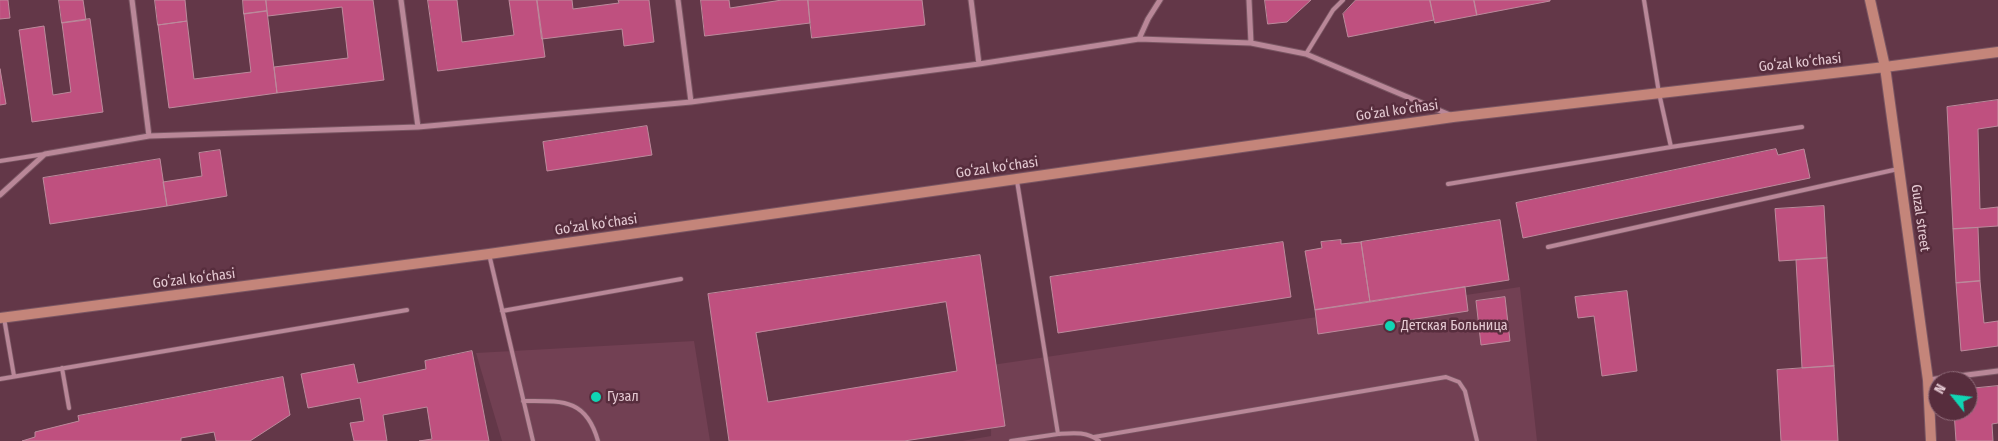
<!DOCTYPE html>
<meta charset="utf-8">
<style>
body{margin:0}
#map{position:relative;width:1998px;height:441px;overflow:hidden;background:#633748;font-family:"Fira Sans Condensed",sans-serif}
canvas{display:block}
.north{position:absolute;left:1928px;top:371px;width:50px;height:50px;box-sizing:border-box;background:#572d3d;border:1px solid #8f6b79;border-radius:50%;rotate:299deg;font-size:14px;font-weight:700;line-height:20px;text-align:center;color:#e4c9d2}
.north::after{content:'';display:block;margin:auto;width:18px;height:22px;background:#10d5b4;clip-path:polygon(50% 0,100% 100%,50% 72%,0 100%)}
</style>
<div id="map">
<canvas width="1998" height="441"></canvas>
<div class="north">N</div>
</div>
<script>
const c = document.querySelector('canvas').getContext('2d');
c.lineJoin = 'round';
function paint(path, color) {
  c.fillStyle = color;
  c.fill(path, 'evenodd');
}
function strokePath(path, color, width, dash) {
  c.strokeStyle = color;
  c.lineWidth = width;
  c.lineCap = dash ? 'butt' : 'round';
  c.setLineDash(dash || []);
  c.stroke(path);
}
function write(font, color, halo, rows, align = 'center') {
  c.font = font + ' "Fira Sans Condensed",sans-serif';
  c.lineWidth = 5;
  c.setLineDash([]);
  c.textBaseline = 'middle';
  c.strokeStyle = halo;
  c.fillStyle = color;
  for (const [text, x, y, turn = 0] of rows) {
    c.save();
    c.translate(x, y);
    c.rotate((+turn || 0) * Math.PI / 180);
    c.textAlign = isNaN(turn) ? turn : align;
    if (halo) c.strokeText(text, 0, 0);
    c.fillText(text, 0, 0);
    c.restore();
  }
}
const built = new Path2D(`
 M1520 287 1537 441H962L991 436 992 365Z
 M694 341 710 441H502L476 353Z`);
const building = new Path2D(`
 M0 0H8L10 18 0 19Z
 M59 0H83L86 20 62 23Z
 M155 0H185L187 21 158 25Z
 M243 0H266L267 11 244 14Z
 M266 0H373L384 80 277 93 274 67 348 58 342 7 268 16Z
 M428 0H457L462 42 514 35 509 0H537L545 57 438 71Z
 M537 0H572L573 9 619 3 618 0H649L654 42 624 46 622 29 542 39Z
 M701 0H729L730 8 782 0H808L810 23 705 36Z
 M808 0H922L925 25 812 38Z
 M1265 0H1311L1287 22 1268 24Z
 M1356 0H1430L1434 20 1348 37 1343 14Z
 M1430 0H1474L1477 15 1435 23Z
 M1474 0H1550V1L1477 15Z
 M267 11 277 93 169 108 158 25 187 21 194 79 251 72 244 14Z
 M90 19 103 112 32 122 19 30 44 26 53 95 71 92 62 23Z
 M0 69 6 104 0 105Z
 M1998 100V126L1978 129 1980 209 1998 207V226L1953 229 1947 107Z
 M647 126 652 155 547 171 543 142Z
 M1776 149 1778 155 1804 149 1810 178 1523 238 1516 203Z
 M220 150 227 196 167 206 163 182 202 176 199 153Z
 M160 159 167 206 50 224 43 178Z
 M1824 206 1827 258 1779 261 1775 209Z
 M1500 220 1509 280 1370 302 1361 242Z
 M1978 228 1980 281 1956 283 1953 229Z
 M1341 240V244L1361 242 1370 302 1315 310 1305 251 1322 248 1321 242Z
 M1283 242 1291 297 1058 333 1050 277Z
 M980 255 1005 426 904 441H729L708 294ZM946 302 957 371 768 402 756 333Z
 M1827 258 1834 366 1802 368 1796 260Z
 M1980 281 1984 323 1998 321V346L1961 351 1956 283Z
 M1465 287 1468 311 1318 334 1315 310Z
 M1627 291 1637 371 1602 376 1594 316 1578 318 1575 297Z
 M1505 297 1510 341 1481 345 1476 301Z
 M472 351 489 441H419L432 439 427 407 383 415 387 441H354L350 423 364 421 360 398 308 408 301 374 354 364 358 383 426 369 425 361Z
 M1834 366 1838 441H1781L1777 370Z
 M283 377 290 415 250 441H216L214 432 181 438V441H22L35 437V432L79 421 78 416Z
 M1998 386V423L1992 424 1993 441H1956L1954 411H1968V389Z`);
const lane = new Path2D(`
 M1306 54 1333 10 1343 0
 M1671 147 1802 127
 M0 161 45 154
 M1017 181 1058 434C1072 433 1087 431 1099 441
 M1448 184 1671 147 1659 93 1644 0
 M1548 247 1898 169
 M489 254 533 441
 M502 311 681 279
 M4 318 14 376
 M62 368 69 408
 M0 379 407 310
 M523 401C562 401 586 398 598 441
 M1094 437 1446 377 1459 382 1465 391 1477 441
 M1011 441 1058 434`);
const street = new Path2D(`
 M132 0 149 136
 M401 0 418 127
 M678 0 691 102
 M971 0 979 64
 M1249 0 1251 43
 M1139 39 1148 19 1160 0
 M0 195 45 154 149 136 418 127 691 102 979 64 1139 39 1251 43 1306 54 1450 115
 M1928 380 1998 371`);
const secondary = new Path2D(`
 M1870 0 1885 67 1928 380 1931 441
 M0 318 489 254 1453 117 1885 67 1998 52`);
const markers = [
 [1390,326,6,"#10d5b4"],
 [596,397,6,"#10d5b4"]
];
const streetNames = [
 ["Goʻzal koʻchasi",1800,63,-6],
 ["Goʻzal koʻchasi",1397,111,-8],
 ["Goʻzal koʻchasi",997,168,-8],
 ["Guzal street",1920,218,82],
 ["Goʻzal koʻchasi",596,225,-8],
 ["Goʻzal koʻchasi",194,279,-7]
];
const poiNames = [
 ["Детская Больница",1401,326],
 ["Гузал",607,397]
];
paint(built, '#724053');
paint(building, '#bf507f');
strokePath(building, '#bc8a9c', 1);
strokePath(lane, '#795562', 5.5);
strokePath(street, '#795562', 7);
strokePath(secondary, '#795562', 12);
strokePath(lane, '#b98798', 4);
strokePath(street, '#b98798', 5);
strokePath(secondary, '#c4857a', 10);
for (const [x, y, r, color] of markers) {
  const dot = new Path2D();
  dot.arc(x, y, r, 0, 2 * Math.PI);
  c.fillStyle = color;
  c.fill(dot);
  strokePath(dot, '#572d3d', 2);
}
write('14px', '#e4c9d2', '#572d3d', streetNames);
write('14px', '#e4c9d2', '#572d3d', poiNames, 'left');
</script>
